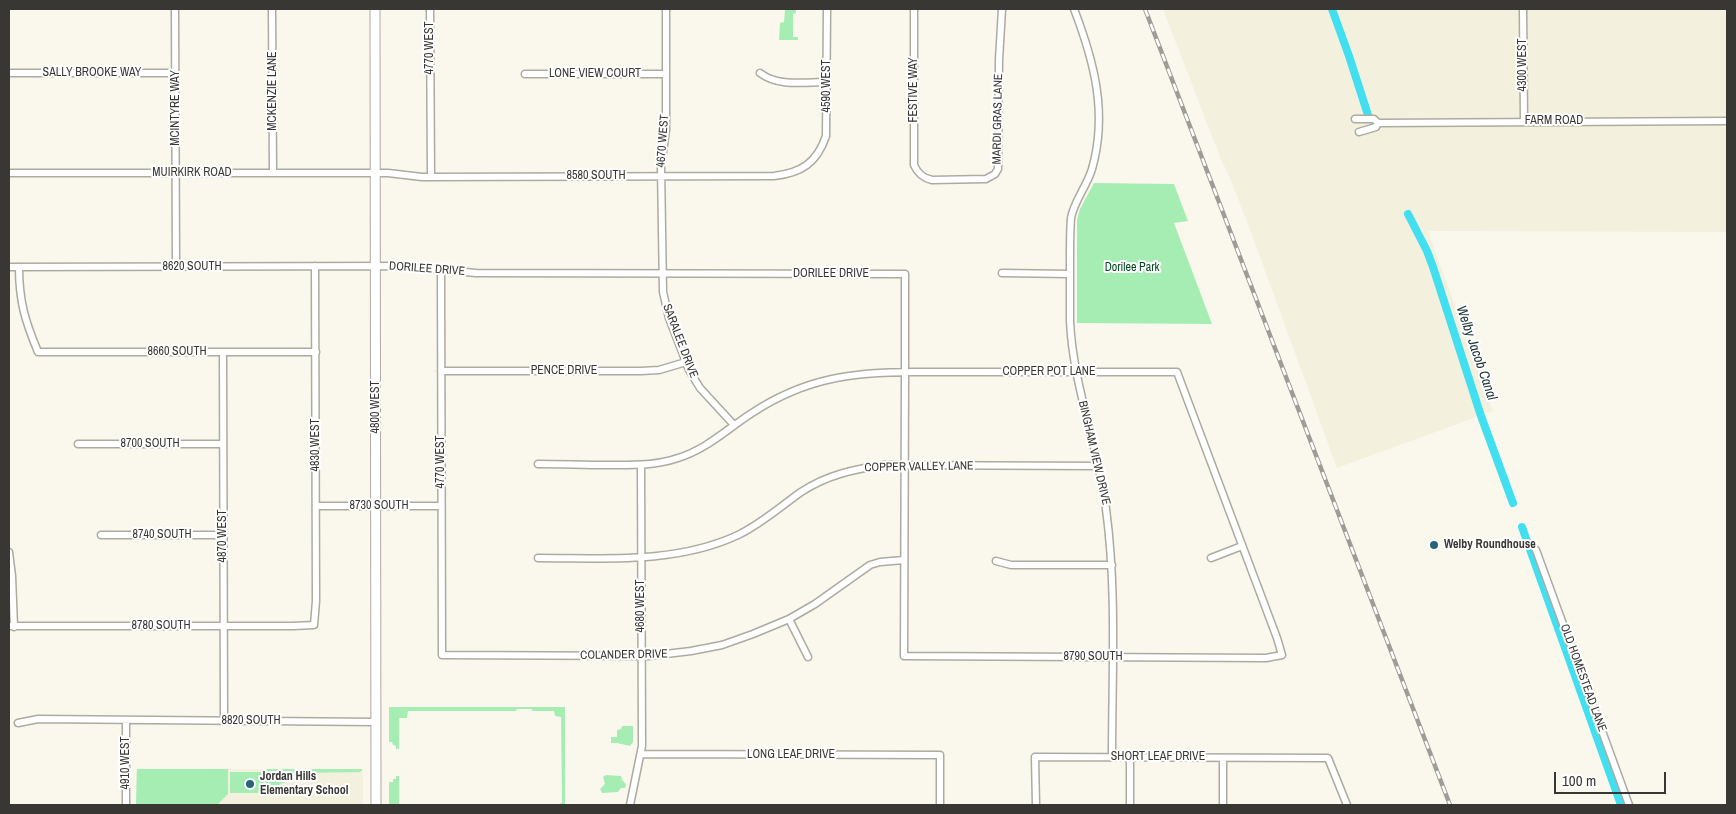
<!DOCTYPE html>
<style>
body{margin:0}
#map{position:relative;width:1736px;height:814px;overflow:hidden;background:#faf8ed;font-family:"Archivo Narrow",sans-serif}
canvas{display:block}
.frame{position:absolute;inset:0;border:10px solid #383733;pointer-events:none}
.scale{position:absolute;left:1554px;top:772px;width:112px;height:22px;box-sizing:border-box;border:2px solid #383733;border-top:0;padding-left:6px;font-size:15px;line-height:18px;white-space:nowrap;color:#383733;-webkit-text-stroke:4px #fff;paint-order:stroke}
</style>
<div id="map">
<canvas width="1736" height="814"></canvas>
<div class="frame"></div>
<div class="scale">100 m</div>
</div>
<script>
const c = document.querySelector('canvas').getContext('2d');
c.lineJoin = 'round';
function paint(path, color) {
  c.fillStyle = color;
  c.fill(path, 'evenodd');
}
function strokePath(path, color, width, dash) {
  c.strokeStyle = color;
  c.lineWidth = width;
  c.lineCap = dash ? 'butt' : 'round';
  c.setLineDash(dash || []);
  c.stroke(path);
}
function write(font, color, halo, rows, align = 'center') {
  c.font = font + ' "Archivo Narrow",sans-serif';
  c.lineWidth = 4;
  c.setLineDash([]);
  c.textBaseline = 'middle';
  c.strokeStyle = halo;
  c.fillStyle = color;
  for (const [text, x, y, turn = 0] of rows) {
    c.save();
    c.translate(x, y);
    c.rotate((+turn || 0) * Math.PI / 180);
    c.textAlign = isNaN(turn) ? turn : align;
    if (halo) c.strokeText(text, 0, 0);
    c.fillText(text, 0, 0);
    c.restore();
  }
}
const built = new Path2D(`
 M1163 9H1727V232L1428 231 1493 411 1337 468 1248 224 1229 176 1220 157Z
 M136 769H363V805H136Z`);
const green = new Path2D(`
 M796 9V13L793 14V37H798V40H779L780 23 784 22 785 10Z
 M1094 183 1174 184 1188 221 1174 223 1212 324 1077 323V220L1080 209Z
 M389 707H565V805H555L562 803 561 717 555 716 554 711H532V709H517L516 711H408L407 718H399V749H396V746L393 745 392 742H389Z
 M622 726H633V742L630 746 617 743H611V737H617V730L621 729Z
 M137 769H228V794L217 805H136Z
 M266 769H363L360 772 302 773 265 792Z
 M230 772H264V793H230Z
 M606 775 621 776 622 780 626 784 625 788H621L618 792 602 793 600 789 605 784 603 777Z
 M396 776H399V804L407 805H389V782H393V779H396Z`);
const canal = new Path2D(`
 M1332 9 1349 56 1368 115
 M1408 214 1427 251 1433 267 1481 416 1513 503
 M1522 527 1621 805`);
const street = new Path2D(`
 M175 9 176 267
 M272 9 273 173
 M430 9 431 177
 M666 9V130L661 167 663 292 669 318 689 370 700 388 734 425
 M914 9V165C918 174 923 178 932 180L986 179 995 174 998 169 999 60 1002 9
 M1074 9C1094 61 1108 113 1092 169 1087 186 1074 201 1071 218 1070 230 1070 243 1070 256 1070 278 1070 300 1070 321 1073 386 1098 445 1106 509 1117 590 1112 675 1112 757
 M1523 9 1524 121
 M9 73H175
 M760 73C778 87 805 82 827 82
 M525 74H666
 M1355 119H1374L1378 123 1376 127 1359 132
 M1378 123 1727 121
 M9 173H388L422 177 774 176C801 173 817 163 826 136L827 9
 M9 267 401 266 476 273 905 274V380L904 656 1266 658 1282 655 1277 638 1177 372H914C853 372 805 378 752 413 727 429 707 449 678 458 655 466 631 465 607 465 584 465 561 464 538 464
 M19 267C19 301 25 321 38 352H316
 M441 269 442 655 649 656 691 651 722 645 753 634 789 619 815 604 870 565 880 562 904 560
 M1002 273 1070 274
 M223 352 224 721
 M441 371H641L659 370 686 362
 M78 444H223
 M316 506H441
 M101 535H223
 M1536 550 1629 805
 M9 552 12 576 14 627
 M538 558C605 558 676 564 738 535 761 524 780 507 801 492 827 475 854 469 884 465L1099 466
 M1211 558 1242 546
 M996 561 1011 565H1112
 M789 619 808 657
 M9 626H293L314 625 316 601 315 266
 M18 723 38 719 376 722
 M641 754 940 755V805
 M1130 757V805
 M1223 758V805
 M126 805V721
 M630 805 642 746 641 465
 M1036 805 1035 757 1328 758 1347 805`);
const secondary = new Path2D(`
 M375 9 376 805`);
const rail = new Path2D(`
 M1145 9 1450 805`);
const markers = [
 [1434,545,5,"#25667a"],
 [250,784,5,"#25667a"]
];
const streetNames = [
 ["4770 WEST",430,48,-90],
 ["4300 WEST",1523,65,-90],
 ["SALLY BROOKE WAY",92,73],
 ["LONE VIEW COURT",595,74],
 ["4590 WEST",827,86,-90],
 ["FESTIVE WAY",914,90,-90],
 ["MCKENZIE LANE",273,91,-90],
 ["MCINTYRE WAY",176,108,-90],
 ["MARDI GRAS LANE",998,119,-89],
 ["FARM ROAD",1554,121],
 ["4670 WEST",663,141,-86],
 ["MUIRKIRK ROAD",192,173],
 ["8580 SOUTH",596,176],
 ["8620 SOUTH",192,267],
 ["DORILEE DRIVE",427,269,4],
 ["DORILEE DRIVE",831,274],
 ["SARALEE DRIVE",680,341,69],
 ["8660 SOUTH",177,352],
 ["PENCE DRIVE",564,371],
 ["COPPER POT LANE",1049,372],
 ["4800 WEST",376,407,-90],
 ["8700 SOUTH",150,444],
 ["4830 WEST",316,445,-90],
 ["BINGHAM VIEW DRIVE",1094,453,77],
 ["4770 WEST",441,462,-90],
 ["COPPER VALLEY LANE",919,467,-1],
 ["8730 SOUTH",379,506],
 ["8740 SOUTH",162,535],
 ["4870 WEST",223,536,-90],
 ["4680 WEST",641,606,-90],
 ["8780 SOUTH",161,626],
 ["COLANDER DRIVE",624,655,-1],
 ["8790 SOUTH",1093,657],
 ["OLD HOMESTEAD LANE",1583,678,70],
 ["8820 SOUTH",251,721],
 ["LONG LEAF DRIVE",791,755],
 ["SHORT LEAF DRIVE",1158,757],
 ["4910 WEST",126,763,-90]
];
const parkNames = [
 ["Dorilee Park",1132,268]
];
const poiNames = [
 ["Welby Roundhouse",1444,545],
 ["Jordan Hills",260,777],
 ["Elementary School",260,791]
];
const waterNames = [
 ["Welby Jacob Canal",1476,353,71]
];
paint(built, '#f3f0dd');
paint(green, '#a6edb4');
strokePath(canal, '#42dff1', 8);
strokePath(street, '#adaba0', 9);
strokePath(secondary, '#adaba0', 11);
strokePath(street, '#fff', 6);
strokePath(secondary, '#fff', 9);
strokePath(rail, '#9e9d95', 4.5);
strokePath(rail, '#fff', 2.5, [8]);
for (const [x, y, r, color] of markers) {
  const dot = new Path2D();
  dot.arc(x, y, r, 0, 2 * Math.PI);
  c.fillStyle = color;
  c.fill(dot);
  strokePath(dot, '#fff', 2);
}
write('12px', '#383733', '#fff', streetNames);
write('12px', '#02481e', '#fff', parkNames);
write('bold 12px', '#383733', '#fff', poiNames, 'left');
write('italic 14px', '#20393c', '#fff', waterNames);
</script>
